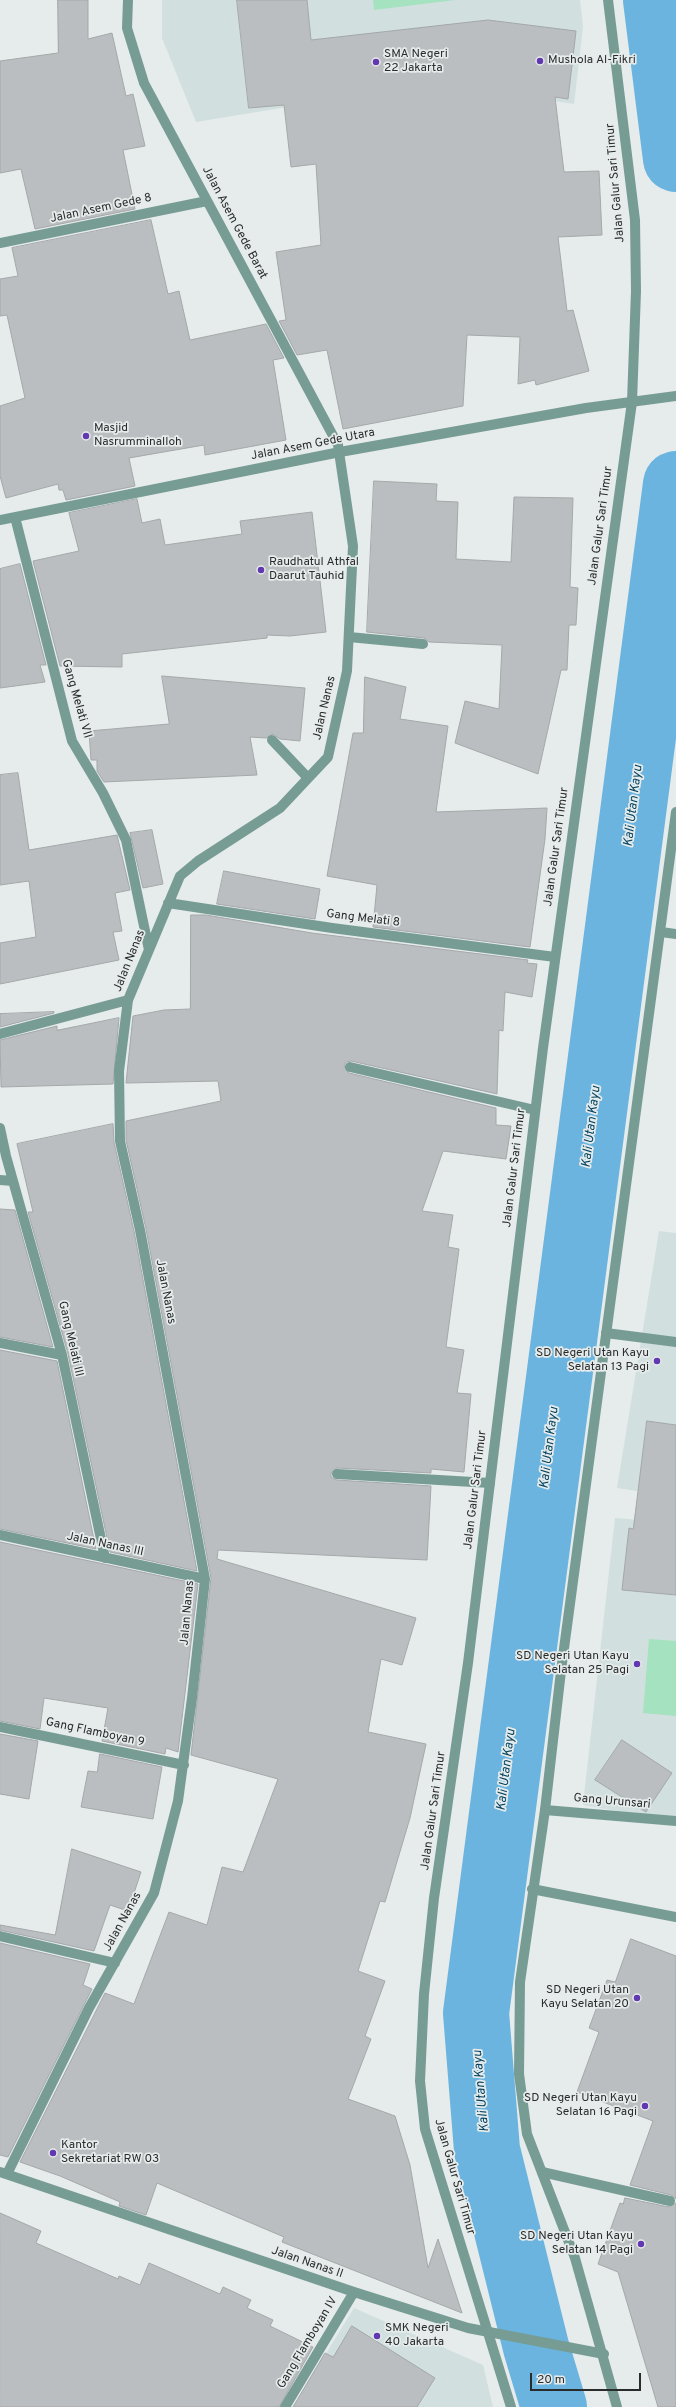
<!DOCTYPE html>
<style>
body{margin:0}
#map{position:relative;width:676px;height:2407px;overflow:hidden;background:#e6ebeb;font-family:Overpass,sans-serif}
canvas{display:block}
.scale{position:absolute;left:530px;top:2373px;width:111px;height:18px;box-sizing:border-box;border:2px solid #2a2c2c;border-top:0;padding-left:5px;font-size:12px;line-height:14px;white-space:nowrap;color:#2a2c2c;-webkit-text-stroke:3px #e6ebeb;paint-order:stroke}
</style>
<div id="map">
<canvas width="676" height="2407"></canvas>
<div class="scale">20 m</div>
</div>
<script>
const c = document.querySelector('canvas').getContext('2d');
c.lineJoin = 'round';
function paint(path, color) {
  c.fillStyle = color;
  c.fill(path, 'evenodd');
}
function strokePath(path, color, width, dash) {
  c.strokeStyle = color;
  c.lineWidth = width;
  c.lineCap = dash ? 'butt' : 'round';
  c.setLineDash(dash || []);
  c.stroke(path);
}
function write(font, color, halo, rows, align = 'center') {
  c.font = font + ' Overpass,sans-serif';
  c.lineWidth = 3.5;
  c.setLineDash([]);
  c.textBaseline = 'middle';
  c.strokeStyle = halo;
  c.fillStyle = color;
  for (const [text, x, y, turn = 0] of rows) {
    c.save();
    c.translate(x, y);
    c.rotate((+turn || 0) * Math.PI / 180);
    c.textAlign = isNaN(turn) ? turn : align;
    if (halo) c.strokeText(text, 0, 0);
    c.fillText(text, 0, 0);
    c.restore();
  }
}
const built = new Path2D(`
 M162 0H580L583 27 574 104 467 87 281 108 196 122 162 38Z
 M659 1231 676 1233V1497L617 1488Z
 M615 1518 676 1523V1819L640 1815 583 1805Z
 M354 2308 483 2365 493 2407H293Z`);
const green = new Path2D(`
 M373 0H455L374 10Z
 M649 1639 676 1641V1716L643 1713Z`);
const river = new Path2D(`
 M656 0 676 159
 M554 2407 536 2347 487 2150 476 2013 676 484`);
const building = new Path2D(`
 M58 0H88V39L112 33 126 96 133 94 145 146 123 150 135 209 35 229 21 169 0 173V61L58 53Z
 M237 0H307L311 40 488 20 576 31 568 99 555 97 564 172 599 171 602 235 558 237 567 311 573 310 589 371 536 385 535 380 518 384 520 337 467 335 463 406 343 429 327 350 297 355 279 321 286 320 276 252 321 245 316 164 291 167 284 105 249 108Z
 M151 220 168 294 179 291 190 340 266 324 284 358 273 360 286 440 205 455 204 445 129 458 135 486 66 500 63 490H59L58 484 6 498 0 476V406L25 398 7 315 0 316V279L18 276 12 248Z
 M374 481 437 484 436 501 458 502 456 559 511 562 514 497 573 498 570 587 578 588 576 625H569L567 670H561L538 774 455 743 465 701 499 709 502 645 429 642 424 638 367 632Z
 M137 499 142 523 160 519 165 545 242 534 240 521 312 512 326 632 290 636 267 635V638L122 654V667L60 666 33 561 79 551 69 513Z
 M20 564 46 665H40L45 682 0 688V569Z
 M162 676 305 688 300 741 280 739 273 734 266 738 250 737 257 775 104 782 97 771V760H91L89 731 169 724Z
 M365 677 406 687 400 719 448 726 436 812 547 808 545 839 530 947 373 927 377 885 327 876 353 733H363Z
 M18 773 29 850 117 835 130 890 115 893 122 931 113 932 119 960 0 984V943L36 937 29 881 0 885V775Z
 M152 830 163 884 143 888 130 833Z
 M224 871 320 889 315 919 217 904Z
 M191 915H206L312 933 528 960 527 963 537 964 532 997 505 992 503 1031 499 1030 497 1094 351 1061 346 1062 344 1066 349 1073 496 1108V1125L511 1126 506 1159 443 1151 422 1211 453 1215 448 1247 459 1249 446 1347 464 1350 457 1393 471 1394 464 1472 431 1469V1473L337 1468 331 1473V1477L337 1480 431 1486 427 1560 218 1550 217 1559 416 1618 402 1665 381 1659 368 1732 426 1744 410 1818 385 1902 380 1901 358 1971 385 1981 365 2036 371 2039 348 2099 395 2116 410 2165 428 2268 438 2239 462 2313 282 2242 284 2237 157 2183 146 2215 119 2206 120 2202 60 2176 20 2162 105 1993 134 2004 169 1912 207 1925 222 1867 243 1872 278 1779 191 1755 211 1578 146 1229 126 1140V1121L221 1101 218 1081 126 1083 133 1016 164 1010 190 1009Z
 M54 1012V1013L0 1027V1014Z
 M119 1018 113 1084 1 1087 0 1040 57 1026V1030Z
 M113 1124 114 1142 134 1231 197 1571 110 1552 68 1354 28 1212H33L17 1144Z
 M0 1209 15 1210 53 1347 0 1337Z
 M0 1350 57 1361 96 1549 0 1529Z
 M647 1421 676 1425V1595L622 1590 629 1528 633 1529Z
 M0 1542 198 1584 178 1752 166 1748 165 1754 102 1741 108 1708 44 1698 40 1729 0 1721Z
 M0 1734 38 1741 29 1799 0 1794Z
 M622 1740 672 1773 646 1812 595 1780Z
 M100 1754 162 1767 153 1819 81 1807 88 1771 97 1772Z
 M72 1849 141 1872 128 1911 110 1905 94 1951 0 1930V1925L55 1935Z
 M631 1939 676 1956V2199L671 2195 630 2185 653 2121 577 2092 599 2032 589 2028 607 1980 615 1982Z
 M0 1943 90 1964 83 1985 92 1989 8 2157 0 2155Z
 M625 2198 669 2207 676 2203V2407H658L618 2272 598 2264 620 2203 623 2204Z
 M0 2213 41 2231 36 2243 118 2279 119 2276 140 2285 149 2263 220 2294 223 2287 251 2300 247 2308 273 2320 270 2326 313 2347 279 2407H0Z
 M352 2326 435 2378 417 2407H293L325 2353 333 2357Z`);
const service = new Path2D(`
 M606 1333 676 1342
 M532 1889 676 1917
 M542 2172 670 2201`);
const minor = new Path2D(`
 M0 243 207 201
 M15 517 72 741 103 793 126 840 149 950
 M0 520 340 452 586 408 676 396
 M349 637 423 644
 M272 740 308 778
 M168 903 332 928 555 957
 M661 932 676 934
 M0 1034 128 1000
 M350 1067 535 1110
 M0 1128 6 1156 62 1355 105 1558
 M0 1180 13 1181
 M0 1343 62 1355
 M337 1474 490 1483
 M0 1535 205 1579
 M0 1727 184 1765
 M545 1810 676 1821
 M0 1936 115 1963
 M0 2172 354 2292 468 2328 604 2354
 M7 2174 89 2008 154 1893 178 1801 192 1698 205 1579 140 1230 120 1141 119 1071 128 1000 180 876 198 861 280 808 328 757 347 671 353 546 338 445 144 83 127 28 128 0
 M285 2407 354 2292`);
const tertiary = new Path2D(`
 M511 2407 425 2129 420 2081 424 1994 434 1898 468 1663 543 1048 632 402 636 291 635 220 608 0
 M617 2407 575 2258 527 2134 519 2074 520 1982 545 1810 561 1671 676 812`);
const markers = [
 [540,61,4,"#6238b0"],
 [376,62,4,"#6238b0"],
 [86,436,4,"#6238b0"],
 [261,570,4,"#6238b0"],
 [657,1361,4,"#6238b0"],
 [637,1664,4,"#6238b0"],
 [637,1998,4,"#6238b0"],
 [645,2106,4,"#6238b0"],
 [53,2153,4,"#6238b0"],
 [641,2244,4,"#6238b0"],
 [377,2336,4,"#6238b0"]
];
const poiNames = [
 ["SMA Negeri",384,55],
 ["22 Jakarta",384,69],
 ["Mushola Al-Fikri",548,61],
 ["Masjid",94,429],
 ["Nasrumminalloh",94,443],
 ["Raudhatul Athfal",269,563],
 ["Daarut Tauhid",269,577],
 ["SD Negeri Utan Kayu",649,1354,"right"],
 ["Selatan 13 Pagi",649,1368,"right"],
 ["SD Negeri Utan Kayu",629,1657,"right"],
 ["Selatan 25 Pagi",629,1671,"right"],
 ["SD Negeri Utan",629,1991,"right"],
 ["Kayu Selatan 20",629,2005,"right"],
 ["SD Negeri Utan Kayu",637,2099,"right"],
 ["Selatan 16 Pagi",637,2113,"right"],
 ["Kantor",61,2146],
 ["Sekretariat RW 03",61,2160],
 ["SD Negeri Utan Kayu",633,2237,"right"],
 ["Selatan 14 Pagi",633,2251,"right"],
 ["SMK Negeri",385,2329],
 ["40 Jakarta",385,2343]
];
const streetNames = [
 ["Jalan Galur Sari Timur",616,183,-95],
 ["Jalan Asem Gede 8",101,209,-12],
 ["Jalan Asem Gede Barat",234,223,62],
 ["Jalan Asem Gede Utara",313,445,-11],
 ["Jalan Galur Sari Timur",601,526,-82],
 ["Gang Melati VII",76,699,74],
 ["Jalan Nanas",325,708,-77],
 ["Jalan Galur Sari Timur",557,847,-82],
 ["Gang Melati 8",363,919,7],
 ["Jalan Nanas",130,961,-68],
 ["Jalan Galur Sari Timur",515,1168,-83],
 ["Jalan Nanas",165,1292,79],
 ["Gang Melati III",70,1339,77],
 ["Jalan Galur Sari Timur",476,1490,-83],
 ["Jalan Nanas III",105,1545,12],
 ["Jalan Nanas",188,1613,-85],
 ["Gang Flamboyan 9",95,1733,12],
 ["Gang Urunsari",612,1802,5],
 ["Jalan Galur Sari Timur",434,1811,-82],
 ["Jalan Nanas",123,1922,-61],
 ["Jalan Galur Sari Timur",454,2177,74],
 ["Jalan Nanas II",307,2263,19],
 ["Gang Flamboyan IV",308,2343,-59]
];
const waterNames = [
 ["Kali Utan Kayu",634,806,-83],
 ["Kali Utan Kayu",592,1127,-83],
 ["Kali Utan Kayu",550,1448,-83],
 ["Kali Utan Kayu",507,1770,-83],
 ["Kali Utan Kayu",482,2091,-95]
];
paint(built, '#d1dfdf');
paint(green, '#a5e2bf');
strokePath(river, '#6ab4df', 66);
paint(building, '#babec0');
strokePath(building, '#a4a8a9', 1);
strokePath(service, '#779c93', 10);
strokePath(minor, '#779c93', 10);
strokePath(tertiary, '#779c93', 10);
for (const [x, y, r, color] of markers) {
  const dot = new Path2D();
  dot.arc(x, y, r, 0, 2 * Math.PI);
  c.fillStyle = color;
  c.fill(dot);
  strokePath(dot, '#e6ebeb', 1.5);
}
write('12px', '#2a2c2c', '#e6ebeb', poiNames, 'left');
write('12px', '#2a2c2c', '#e6ebeb', streetNames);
write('italic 13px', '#054461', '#e6ebeb', waterNames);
</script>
